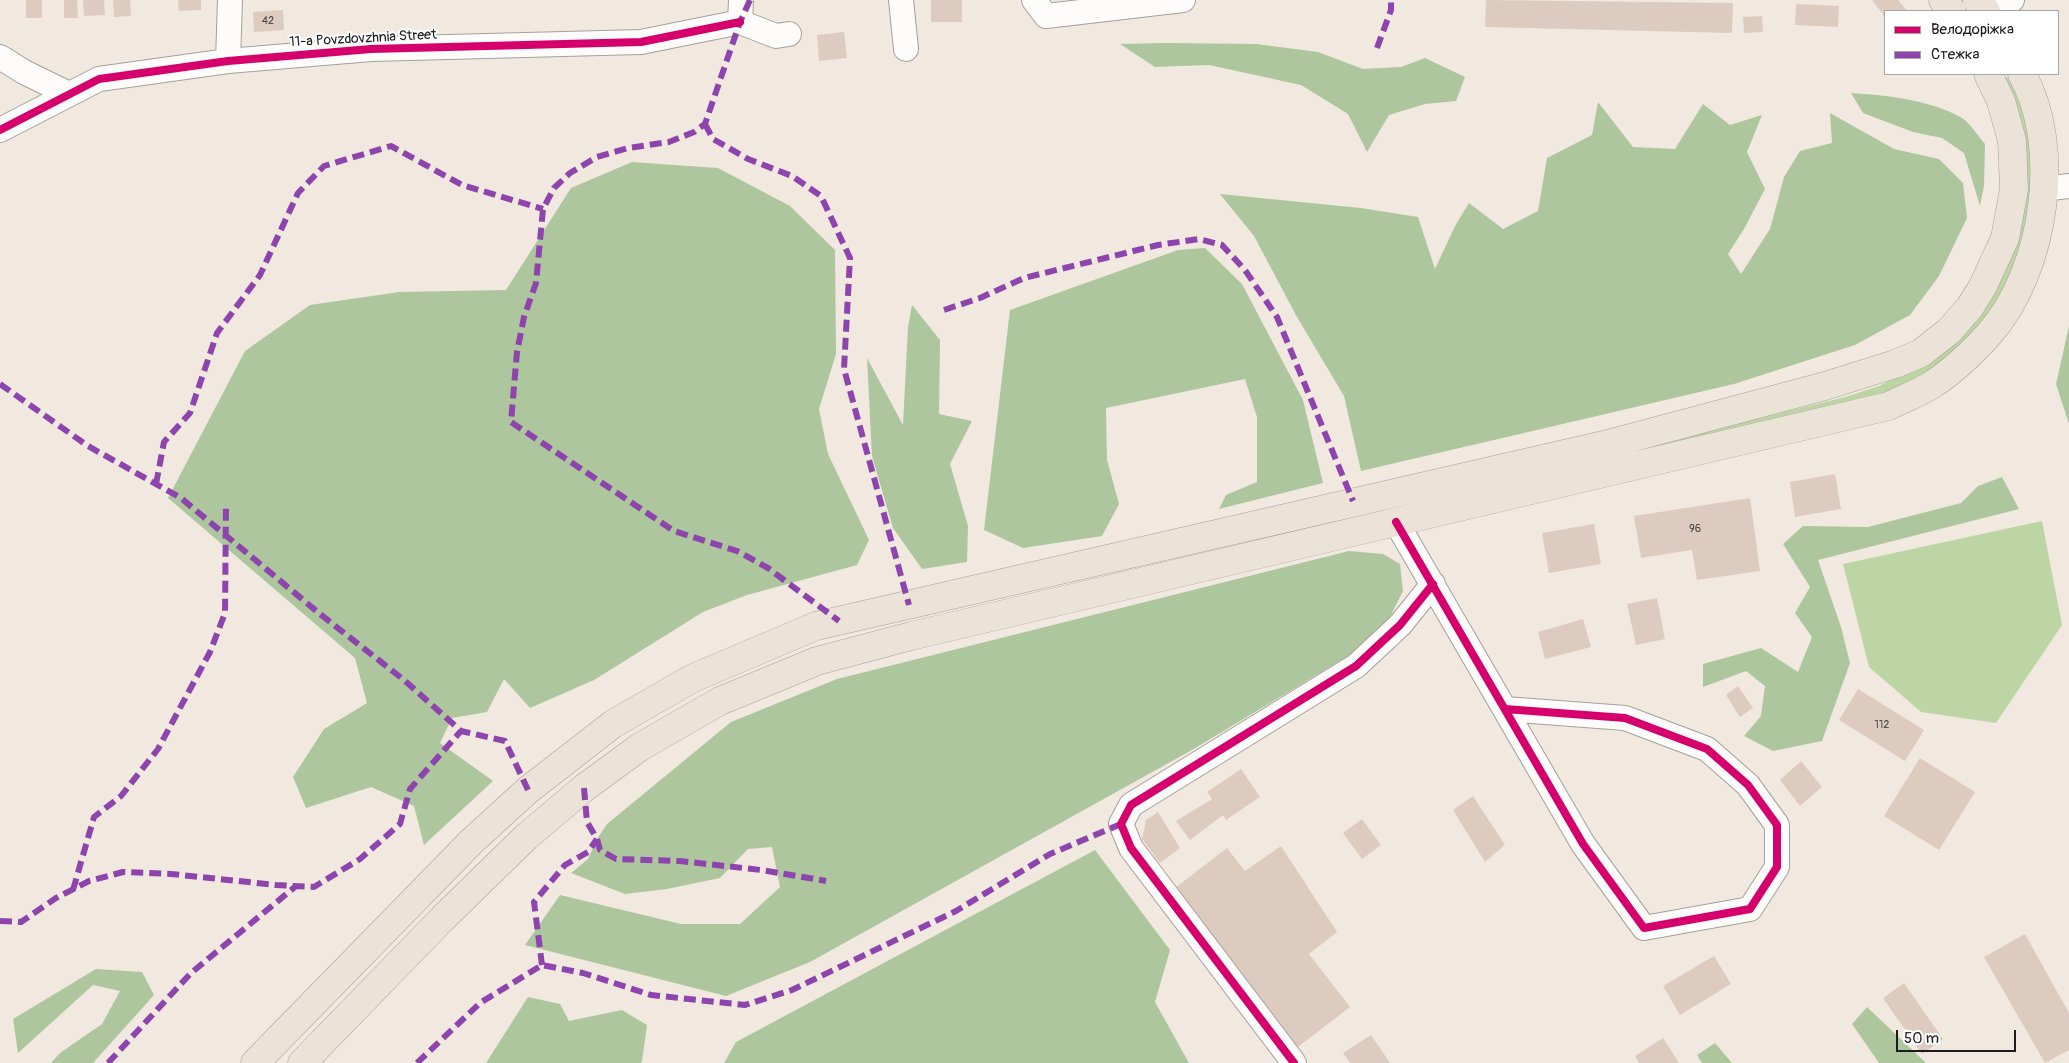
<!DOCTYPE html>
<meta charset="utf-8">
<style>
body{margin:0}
#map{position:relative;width:2069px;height:1063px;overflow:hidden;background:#f1e9e0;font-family:Pangolin,sans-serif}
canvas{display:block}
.legend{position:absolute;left:1884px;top:10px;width:175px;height:65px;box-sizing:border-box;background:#fff;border:1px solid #a4a4a4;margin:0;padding:6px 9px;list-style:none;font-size:15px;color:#1c1c1c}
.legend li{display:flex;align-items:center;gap:10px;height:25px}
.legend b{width:25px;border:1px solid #a4a4a4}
.scale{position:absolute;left:1896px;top:1030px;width:120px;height:22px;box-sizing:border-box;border:2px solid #1c1c1c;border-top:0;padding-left:6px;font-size:15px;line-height:18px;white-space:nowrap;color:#1c1c1c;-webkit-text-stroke:4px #fff;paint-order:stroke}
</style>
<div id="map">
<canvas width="2069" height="1063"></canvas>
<ul class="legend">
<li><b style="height:6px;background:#d6006c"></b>Велодоріжка</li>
<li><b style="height:6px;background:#8e44ad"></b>Стежка</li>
</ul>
<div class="scale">50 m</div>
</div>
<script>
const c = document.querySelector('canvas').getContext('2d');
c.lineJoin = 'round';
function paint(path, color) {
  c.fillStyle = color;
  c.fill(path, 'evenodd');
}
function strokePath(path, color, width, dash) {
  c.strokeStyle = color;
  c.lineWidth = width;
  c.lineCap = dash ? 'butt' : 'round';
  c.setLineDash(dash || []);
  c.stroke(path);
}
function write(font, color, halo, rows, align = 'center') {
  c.font = font + ' Pangolin,sans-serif';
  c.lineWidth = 4;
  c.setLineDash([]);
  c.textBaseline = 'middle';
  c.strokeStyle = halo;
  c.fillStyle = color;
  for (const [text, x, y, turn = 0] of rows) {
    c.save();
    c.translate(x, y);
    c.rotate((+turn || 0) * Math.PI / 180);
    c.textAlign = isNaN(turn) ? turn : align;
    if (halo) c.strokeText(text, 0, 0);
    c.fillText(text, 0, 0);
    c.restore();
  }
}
const green = new Path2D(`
 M2004 77H2007C2013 87 2019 97 2022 108 2044 179 2023 281 1971 336 1960 348 1945 361 1931 371 1917 381 1899 387 1884 394L1434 500 1433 498 1845 397 1879 386 1922 364 2002 273Z
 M2042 521 2062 625 1996 723 1921 712 1869 667 1843 564Z`);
const forest = new Path2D(`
 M1165 43 1256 44 1318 52 1363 69 1401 67 1425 58 1465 77 1456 101 1425 104 1389 115 1367 152 1348 114 1301 85 1209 65 1155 67 1120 44Z
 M1851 93C1886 95 1931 100 1962 118 1970 123 1978 136 1985 144L1984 186 1980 206 1964 153 1942 138 1913 132 1863 113Z
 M1598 102 1633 147 1675 149 1703 104 1730 125 1762 115 1747 152 1765 189 1744 229 1728 254 1741 274 1770 229 1784 177 1800 151 1832 143 1830 113 1894 149 1939 159 1963 183 1967 218 1939 276 1910 315 1855 345 1734 384 1361 471 1344 396 1297 317 1254 236 1220 194 1361 208 1418 217 1435 269 1455 226 1469 203 1503 229 1538 211 1547 158 1592 135Z
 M632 162 718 168 790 206 835 250 836 354 819 409 828 454 869 540 857 565 747 595 703 612 594 680 530 708 504 679 487 712 452 718 440 743 493 781 424 845 414 806 371 787 306 808 293 777 324 729 367 703 355 658 168 498 245 351 310 305 399 292 506 290 571 188Z
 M1205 248 1242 284 1303 400 1323 483 1219 509 1226 495 1257 482V417L1245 379 1106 408 1107 460 1119 504 1102 536 1023 548 984 530 1010 310 1178 250Z
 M912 305 940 340 939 414 972 421 950 464 968 526 967 562 922 569 893 528 872 456 867 358 903 425 908 327Z
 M2069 326V424L2056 384Z
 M2002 477 2019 509 1818 560 1841 627 1850 663 1822 741 1773 751 1744 736 1761 716 1765 686 1746 671 1703 687V664L1761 648 1798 672 1812 637 1795 613 1810 587 1783 544 1803 526 1868 527 1961 503 1978 486Z
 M1349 551 1383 554 1400 564 1403 591 1389 619 1358 650 1192 750 810 962 726 996 525 945 560 895 681 924H740L780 887 772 847 748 849 720 878 667 889 625 894 571 873 588 859 597 839 607 824 731 722 837 679Z
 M1095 850 1170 950 1155 1002 1189 1063H724L736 1042Z
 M96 969 142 972 154 995 93 1063H51L60 1053 102 1024 120 991 93 985 18 1053 13 1019Z
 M528 997 560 1004 569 1021 622 1010 647 1025 642 1061 641 1063H486Z
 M1867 1007 1926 1063H1879L1852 1024Z
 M1715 1043 1732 1063H1702L1697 1055Z`);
const building = new Path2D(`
 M26 0H42V18H26Z
 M64 0H77L78 18H64Z
 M83 0H104L105 15 84 16Z
 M113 0H130L131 16 114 17Z
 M178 0H201V10L179 11Z
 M931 0H962V22H931Z
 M1486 0 1733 3 1732 33 1485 27Z
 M1872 0H1898L1907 11H1885V17Z
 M1796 4 1839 6 1838 27 1795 25Z
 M283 10 284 30 254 32 253 12Z
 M1762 16 1763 32 1744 33 1743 17Z
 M844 32 847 58 819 61 817 35Z
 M1835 474 1841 509 1795 517 1790 482Z
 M1750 498 1760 571 1697 580 1692 550 1641 558 1634 516Z
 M1594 524 1601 564 1549 573 1542 533Z
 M1657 598 1665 639 1636 645 1627 604Z
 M1583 619 1591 647 1545 659 1538 632Z
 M1738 686 1753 708 1740 717 1726 695Z
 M1858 689 1924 730 1905 761 1839 720Z
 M1920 758 1975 792 1939 850 1884 816Z
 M1801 761 1822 787 1800 806 1780 780Z
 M1241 769 1260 797 1226 820 1223 815 1190 840 1176 821 1212 799 1207 792Z
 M1473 796 1505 845 1485 862 1453 810Z
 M1158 812 1180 848 1160 863 1142 839 1146 820Z
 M1362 819 1381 845 1362 859 1343 833Z
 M1281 846 1337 932 1309 954 1350 1007 1294 1050 1171 891 1227 848 1245 871Z
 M2025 934 2069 1013V1050L2045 1063 1984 957Z
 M1714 956 1731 984 1680 1015 1663 986Z
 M1904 983 1943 1039 1922 1054 1883 998Z
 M1371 1035 1390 1063H1350L1343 1053Z
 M1663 1038 1679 1063H1639L1635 1056Z`);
const minor = new Path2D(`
 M741 0 740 22 776 36 789 34
 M901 0 906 49
 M1034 0 1046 16 1183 0
 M1993 11 2012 0
 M0 57 24 72 69 94
 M228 61 230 0
 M0 130 99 79 228 61 371 49 641 42 740 22
 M2043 189 2069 186
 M1396 522 1583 844 1644 928 1750 909 1777 867V825L1748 785 1707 749 1625 718 1505 709
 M1294 1063 1131 848 1121 824 1131 805 1356 666 1400 625 1433 584`);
const major = new Path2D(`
 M1943 0 1952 11
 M1977 0 1986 11
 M255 1063 472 841 528 790 613 724 693 678 816 626 1604 445 1825 386 1895 364 1921 353 1949 331 1970 307 1983 286 2005 238 2014 189 2012 141 2001 101 1988 74
 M302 1063 443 918 526 837 584 788 640 747 720 701 817 661 911 636 1889 406C1902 399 1917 394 1930 386 1952 372 1973 352 1990 333 2045 270 2063 147 2022 74`);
const quiet = new Path2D(`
 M750 0 740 22 705 124 694 132 669 142 628 148 597 157 570 173 554 188 543 209 536 283 524 317 517 352 511 422 674 531 737 551 768 568 839 621
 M1377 48 1391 10V0
 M705 124 713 139 748 159 792 176 821 196 850 258 844 369 909 605
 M944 310 980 298 1024 278 1158 245 1199 239 1222 245 1245 270 1277 317 1353 501
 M0 384 88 446 181 498 320 614 404 680 461 731 505 741 528 790
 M156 484 164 442 190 413 217 333 260 275 298 193 324 166 391 146 462 185 543 209
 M584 788 587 822 597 839 600 850 616 859 680 861 761 870 826 881
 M73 890 94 817 121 796 158 749 210 652 225 613 226 504
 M0 921 21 922 56 898 89 881 123 872 171 874 276 885 314 887 360 859 400 824 410 789 461 731
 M542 965 534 902 565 865 588 852 597 839
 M108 1063 191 973 296 886
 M417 1063 480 1003 542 965 583 973 651 995 745 1005 792 990 956 911 1050 854 1121 824`);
const cycleway = new Path2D(`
 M0 130 99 79 228 61 371 49 641 42 740 22
 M1396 522 1583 844 1644 928 1750 909 1777 867V825L1748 785 1707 749 1625 718 1505 709
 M1294 1063 1131 848 1121 824 1131 805 1356 666 1400 625 1433 584`);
const numberNames = [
 ["42",268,21],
 ["96",1695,529],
 ["112",1882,725]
];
const streetNames = [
 ["11-a Povzdovzhnia Street",363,39,-3]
];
paint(green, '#bdd5a5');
paint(forest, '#adc69d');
paint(building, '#ddcbc0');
strokePath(minor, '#a4a09b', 26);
strokePath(major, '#a4a09b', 29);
strokePath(minor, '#fdfcfa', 24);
strokePath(major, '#ece3d8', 28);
strokePath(quiet, '#8e44ad', 6, [12, 6]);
strokePath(cycleway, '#d6006c', 8);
write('11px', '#4c4845', null, numberNames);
write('14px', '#1c1c1c', '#fff', streetNames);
</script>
